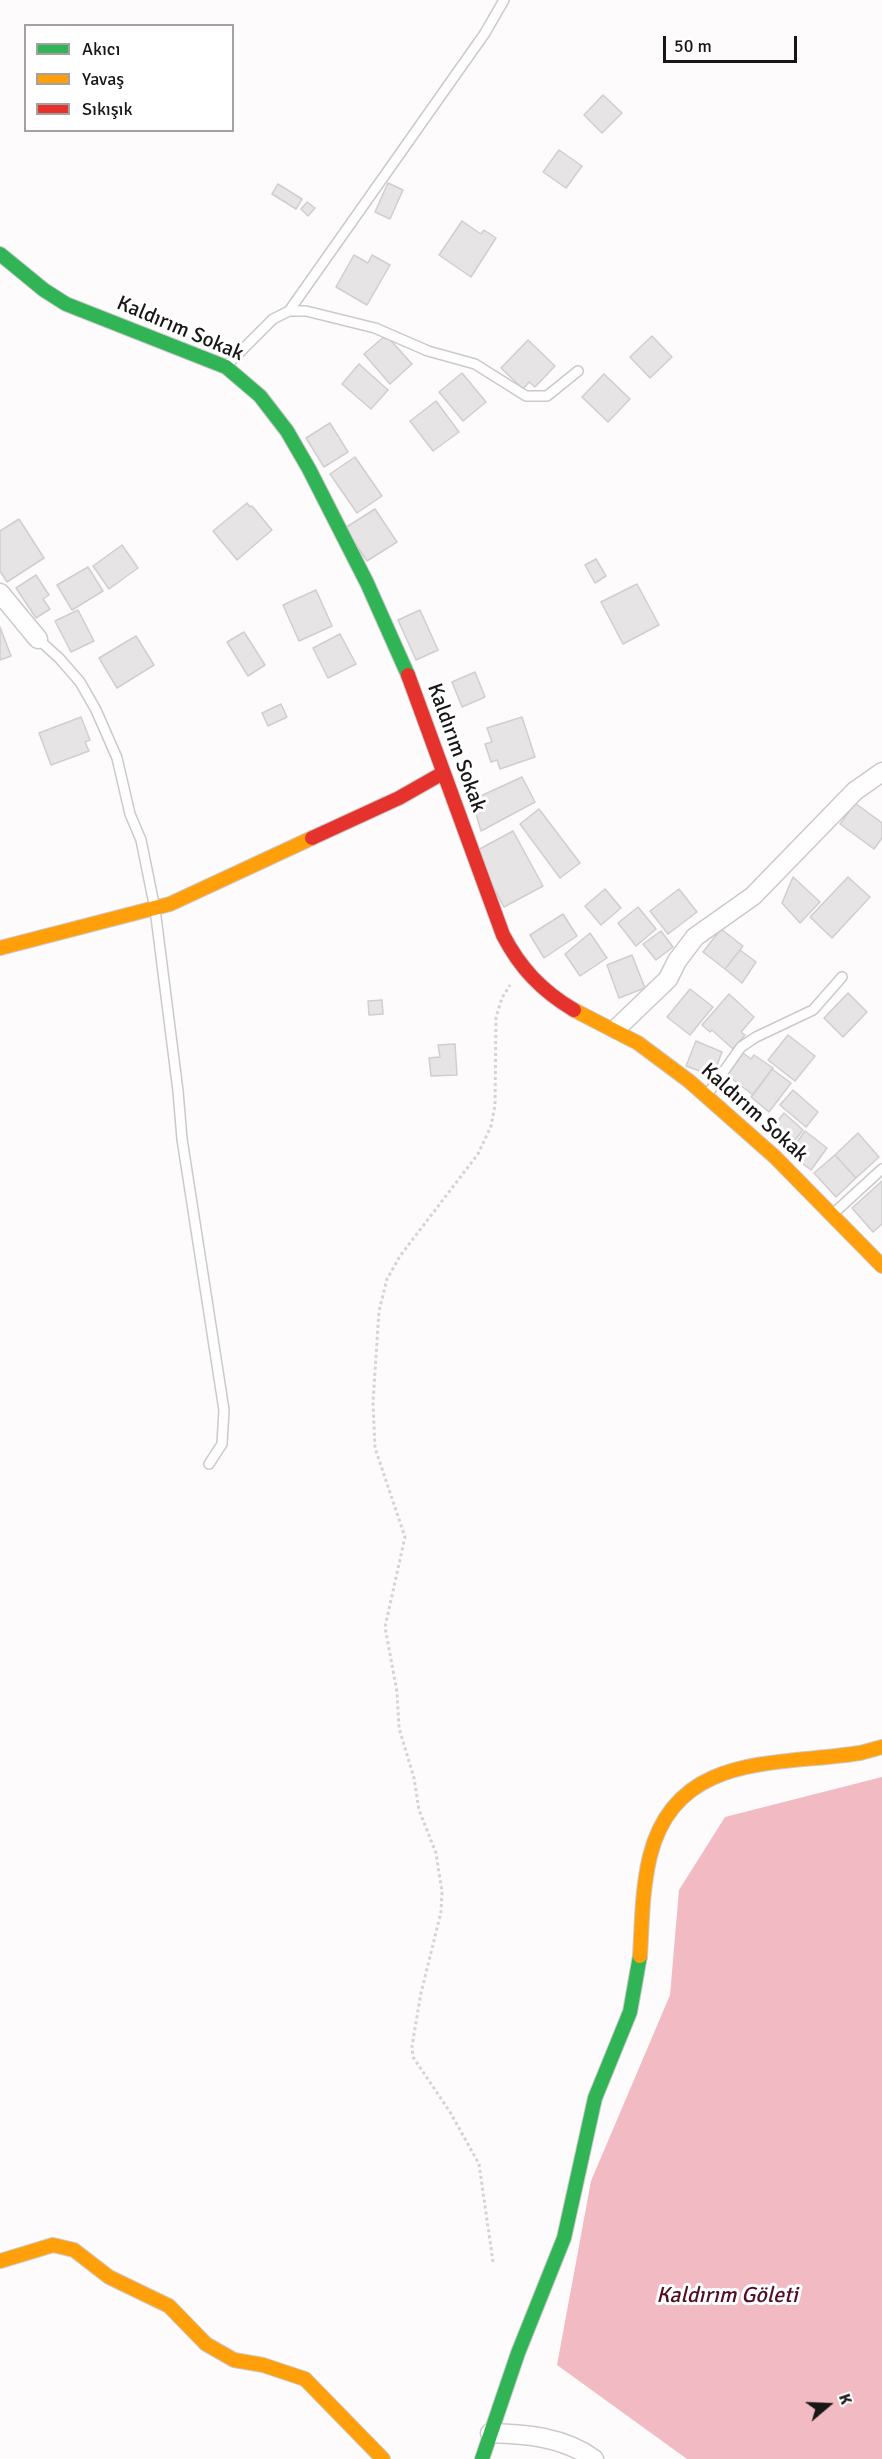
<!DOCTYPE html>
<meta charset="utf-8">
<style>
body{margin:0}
#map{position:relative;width:882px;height:2459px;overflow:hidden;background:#fdfbfb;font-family:Signika,sans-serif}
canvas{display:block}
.legend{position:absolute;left:24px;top:24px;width:210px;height:108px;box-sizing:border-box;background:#fff;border:2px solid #a3a2a2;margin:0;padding:8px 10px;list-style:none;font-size:18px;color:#191616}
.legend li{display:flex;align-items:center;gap:12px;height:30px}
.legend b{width:30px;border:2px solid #a3a2a2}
.north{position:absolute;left:798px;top:2375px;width:60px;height:60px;-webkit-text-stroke:4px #fff;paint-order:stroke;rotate:71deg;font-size:16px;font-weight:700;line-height:24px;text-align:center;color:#191616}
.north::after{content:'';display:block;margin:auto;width:21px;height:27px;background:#191616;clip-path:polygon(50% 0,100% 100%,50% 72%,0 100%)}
.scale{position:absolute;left:663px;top:36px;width:134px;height:27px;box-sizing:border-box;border:3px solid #191616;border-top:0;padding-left:8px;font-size:18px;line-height:21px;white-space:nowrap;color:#191616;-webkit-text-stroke:4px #fff;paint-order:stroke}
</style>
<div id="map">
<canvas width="882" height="2459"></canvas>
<ul class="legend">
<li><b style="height:8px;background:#30b455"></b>Akıcı</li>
<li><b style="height:8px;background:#ff9f0a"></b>Yavaş</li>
<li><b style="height:8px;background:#e5322d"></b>Sıkışık</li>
</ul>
<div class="north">K</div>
<div class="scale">50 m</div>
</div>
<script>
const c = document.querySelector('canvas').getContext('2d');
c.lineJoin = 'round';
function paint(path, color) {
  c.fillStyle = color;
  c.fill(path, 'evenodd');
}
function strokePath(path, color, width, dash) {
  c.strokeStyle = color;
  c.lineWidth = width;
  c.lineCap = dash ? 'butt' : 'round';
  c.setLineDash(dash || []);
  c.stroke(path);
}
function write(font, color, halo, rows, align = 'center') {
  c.font = font + ' Signika,sans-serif';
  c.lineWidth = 6;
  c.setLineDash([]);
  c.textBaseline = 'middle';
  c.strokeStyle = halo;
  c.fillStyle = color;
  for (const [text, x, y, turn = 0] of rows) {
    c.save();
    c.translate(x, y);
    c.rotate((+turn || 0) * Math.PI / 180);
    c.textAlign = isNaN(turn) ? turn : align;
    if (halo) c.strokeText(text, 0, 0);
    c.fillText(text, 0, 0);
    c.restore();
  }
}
const water = new Path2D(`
 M882 1777V2459H687L557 2365 591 2181 670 1995 679 1890 725 1817Z`);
const building = new Path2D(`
 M603 95 622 113 602 133 584 115Z
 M559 150 582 166 566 188 543 172Z
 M388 183 403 190 390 219 375 212Z
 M278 184 302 199 296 209 272 194Z
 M307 202 315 208 308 216 301 209Z
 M462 221 481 234 484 230 496 238 471 277 439 255Z
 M354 255 368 263 372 255 390 265 367 305 336 287Z
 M386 335 412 364 390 384 364 354Z
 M652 336 672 357 650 378 630 357Z
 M528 340 555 366 535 387 529 382 523 389 501 368Z
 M359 364 388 390 371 409 342 384Z
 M462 373 486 402 463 421 439 392Z
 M604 374 630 399 608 422 582 397Z
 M436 401 459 432 433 451 410 421Z
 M330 423 348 452 324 467 306 438Z
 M355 457 382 496 357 513 330 474Z
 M247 503 250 507 252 506 272 530 237 560 213 531Z
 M375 509 397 542 367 561 345 528Z
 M19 519 44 558 7 582 0 571V531Z
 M122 545 138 568 109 589 93 566Z
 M596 559 606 576 595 583 585 565Z
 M88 567 103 591 72 610 57 585Z
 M36 575 49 595 43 599 50 609 36 618 16 588Z
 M637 584 659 625 623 644 601 602Z
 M316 590 332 626 299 641 283 605Z
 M78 610 94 641 71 652 55 621Z
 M420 610 438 650 416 660 398 620Z
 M0 627 11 656 0 660Z
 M244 632 265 665 248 676 227 642Z
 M340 634 356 664 328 678 313 648Z
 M136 636 154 665 117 688 99 658Z
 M475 672 485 697 462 707 452 682Z
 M281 704 287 717 268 726 262 713Z
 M81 717 90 740 85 742 89 751 51 765 39 733Z
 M522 717 535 757 500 769 497 760 491 762 485 744 492 742 487 728Z
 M522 777 535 802 481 831 472 800Z
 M855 803 882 823V838L874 849 840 824Z
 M539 809 580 863 560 878 520 824Z
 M513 831 543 886 504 907 474 852Z
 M793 877 820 902 800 923 782 903Z
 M848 877 870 897 832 938 810 917Z
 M605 889 621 908 601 925 585 906Z
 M679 889 697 912 668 934 650 911Z
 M638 907 656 929 636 946 618 923Z
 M563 914 577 936 544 958 530 935Z
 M721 929 743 946 725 969 703 952Z
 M661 931 673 947 656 960 643 944Z
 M590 933 607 958 580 976 565 954Z
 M740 950 756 962 742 983 725 969Z
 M632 955 645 988 619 998 607 965Z
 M690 989 713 1007 690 1035 667 1017Z
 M848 993 867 1012 843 1037 824 1018Z
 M729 994 754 1017 741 1032 745 1035 733 1049 712 1030 710 1032 702 1025Z
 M382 1000 383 1014 369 1015 368 1001Z
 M788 1035 815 1056 795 1081 768 1060Z
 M696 1041 722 1052 713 1076 686 1066Z
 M455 1044 457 1075 431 1076 429 1058 440 1057 438 1045Z
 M743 1053 751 1059 754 1055 773 1068 753 1095 727 1075Z
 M772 1069 791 1083 769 1112 751 1097Z
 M793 1090 818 1112 806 1127 780 1105Z
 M784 1113 803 1130 788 1149 769 1132Z
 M805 1131 827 1148 811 1170 789 1153Z
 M858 1133 879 1157 856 1178 835 1155Z
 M835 1155 856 1178 836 1197 814 1173Z
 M882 1181V1224L873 1232 852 1208Z`);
const path = new Path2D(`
 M493 2262 479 2164 450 2112 413 2057 412 2046 421 1993 441 1912 442 1892 436 1853 419 1810 414 1778 399 1728 397 1692 385 1627 405 1537 375 1448 373 1402 379 1311 387 1279 400 1256 478 1154 491 1126 495 1105 496 1017 502 998 510 985`);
const lane = new Path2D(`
 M289 311 485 33 504 0
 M227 365 273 319 289 311H306L375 328 428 351 475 364 526 396H547L578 371
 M38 639 59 658 80 682 96 710 117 758 130 814 141 840 155 909 178 1091 182 1139 224 1410 222 1444 209 1464
 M707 1095 741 1047 756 1037 813 1010 842 977
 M835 1212 882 1169`);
const street = new Path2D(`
 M0 593 38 639
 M616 1029 668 979 677 961 695 937 753 896 855 791 882 772
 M490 2433C527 2434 563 2437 594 2459`);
const fast = new Path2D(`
 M0 254 44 290 66 304 226 367 260 396 287 431 309 469 367 583 408 675
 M482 2459 518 2353 564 2238 595 2098 630 2012 640 1956`);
const slow = new Path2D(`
 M0 948 170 904 312 838
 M574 1010 638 1043 689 1081 775 1157 882 1266
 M640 1956C642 1923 642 1889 650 1856 676 1752 776 1766 860 1753L882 1747
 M0 2261 53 2245 74 2250 109 2277 169 2306 206 2344 234 2360 263 2365 305 2379 383 2459`);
const jam = new Path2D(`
 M408 675 503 935C520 968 542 991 574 1010
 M312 838 399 798 443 773`);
const streetNames = [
 ["Kaldırım Sokak",180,329,23],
 ["Kaldırım Sokak",456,748,70],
 ["Kaldırım Sokak",754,1113,42]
];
const waterNames = [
 ["Kaldırım Göleti",727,2296]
];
paint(water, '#f2bbc4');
paint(building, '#e6e4e4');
strokePath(building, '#d0cece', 1.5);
strokePath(lane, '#ccc9ca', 12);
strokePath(street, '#ccc9ca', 21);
strokePath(fast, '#ccc9ca', 16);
strokePath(slow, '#ccc9ca', 16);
strokePath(jam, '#ccc9ca', 16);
strokePath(path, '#d5d4d4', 3, [3, 3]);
strokePath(lane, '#fffefe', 9);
strokePath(street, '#fffefe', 18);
strokePath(fast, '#30b455', 14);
strokePath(slow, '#ff9f0a', 14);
strokePath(jam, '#e5322d', 14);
write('21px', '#191616', '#fff', streetNames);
write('italic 22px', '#520e22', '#fff', waterNames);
</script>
